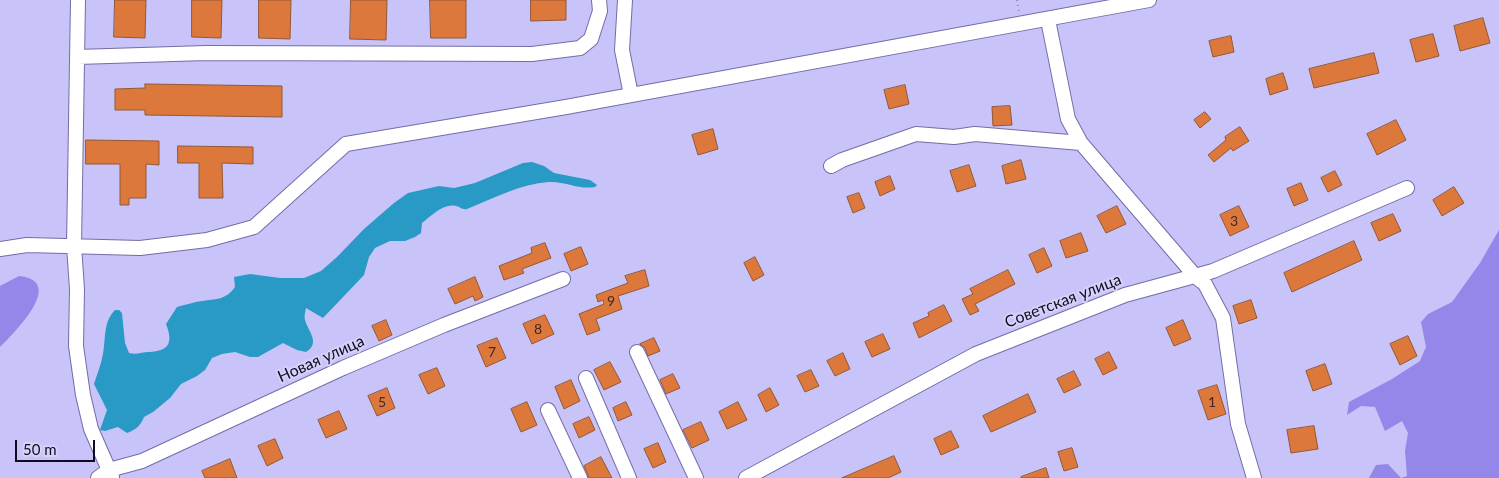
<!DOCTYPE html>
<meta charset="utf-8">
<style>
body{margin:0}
#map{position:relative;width:1499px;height:478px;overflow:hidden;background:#c8c3f8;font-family:Lato,sans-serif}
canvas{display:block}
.scale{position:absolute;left:15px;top:440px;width:80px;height:22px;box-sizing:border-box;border:2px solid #100b22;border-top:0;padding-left:6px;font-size:15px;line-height:18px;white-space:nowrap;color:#100b22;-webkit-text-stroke:4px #d5d2fa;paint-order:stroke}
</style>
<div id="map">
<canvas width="1499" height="478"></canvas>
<div class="scale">50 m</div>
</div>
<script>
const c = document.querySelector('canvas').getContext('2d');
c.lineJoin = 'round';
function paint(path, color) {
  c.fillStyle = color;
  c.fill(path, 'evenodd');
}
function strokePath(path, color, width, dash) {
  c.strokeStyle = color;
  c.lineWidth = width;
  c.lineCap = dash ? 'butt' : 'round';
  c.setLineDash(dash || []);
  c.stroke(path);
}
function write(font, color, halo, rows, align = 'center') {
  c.font = font + ' Lato,sans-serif';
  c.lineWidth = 4;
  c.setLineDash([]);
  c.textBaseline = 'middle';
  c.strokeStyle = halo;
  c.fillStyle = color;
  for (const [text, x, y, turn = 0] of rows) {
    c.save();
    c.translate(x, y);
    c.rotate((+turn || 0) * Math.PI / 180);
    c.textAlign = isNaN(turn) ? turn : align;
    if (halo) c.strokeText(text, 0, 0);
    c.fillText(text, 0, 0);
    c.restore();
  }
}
const forest = new Path2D(`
 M1499 230V478H1369L1376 465 1388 464 1401 478 1407 476 1405 451 1408 433 1402 421 1385 431 1375 407 1361 406 1347 415 1349 402 1392 379 1420 361 1426 347 1421 322 1428 314 1452 302 1480 263Z
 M19 276C67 281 14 333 0 347V286Z`);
const water = new Path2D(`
 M532 162 544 166 554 173 590 180 597 185 595 187C579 190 565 181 549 182 520 184 494 198 467 209 462 210 461 207 456 206 444 203 431 216 422 223L421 233 415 237 405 241H390L375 248 369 257 364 275 323 318 306 308C305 312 304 317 305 320 308 331 321 343 306 352L297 350 283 343 258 357H250L235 352 222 354 212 358 205 370 197 376 181 384 170 398 153 412 144 417C141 425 136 430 127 433L118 427 105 431 100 430 107 410 94 384C97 374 101 365 103 354 106 338 103 322 115 310H119L122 313 125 343 129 353C137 355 142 352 149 352 170 351 173 342 166 324L177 307C185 305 194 302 202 301 216 299 226 300 235 287L234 277 250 274 280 278H304L321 271 337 257 364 229 394 203 408 193 439 186 454 188 475 183 523 163Z`);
const building = new Path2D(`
 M115 0H146L145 38 114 37Z
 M192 0H222L221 38 192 37Z
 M259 0H291L290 39 259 38Z
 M351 0H387L386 40 350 39Z
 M430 0H466V38H431Z
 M531 0H566V20L531 21Z
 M1483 18 1490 43 1460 51 1454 26Z
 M1433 34 1439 56 1416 62 1410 40Z
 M1231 36 1234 52 1213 57 1209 41Z
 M1374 53 1379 73 1314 88 1309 69Z
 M1283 73 1288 89 1270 95 1266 79Z
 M145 84 282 86V117L145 115V110H115V89L145 88Z
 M905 85 909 104 889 109 884 90Z
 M1010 106 1012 125 993 126 992 107Z
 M1205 112 1211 119 1200 128 1194 120Z
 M1396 120 1406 140 1377 155 1367 134Z
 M1240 127 1249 141 1233 151 1231 148 1214 162 1208 155 1226 140 1225 137Z
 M713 129 718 149 698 155 692 135Z
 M86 140 159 141V165L146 164V198H129V205H120V164H86Z
 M178 146 253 147V164L222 163 223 198H199V163H178Z
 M1021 160 1026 179 1006 184 1002 166Z
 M969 165 976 186 957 192 950 171Z
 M1335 171 1342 185 1328 192 1321 178Z
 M890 176 895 189 880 196 875 182Z
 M1301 183 1308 200 1294 206 1287 189Z
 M1454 187 1464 203 1442 216 1433 200Z
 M859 193 865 208 853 213 847 197Z
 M1117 206 1126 224 1106 233 1097 216Z
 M1239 206 1249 227 1230 236 1220 215Z
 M1393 214 1401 231 1379 241 1371 223Z
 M1081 233 1088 251 1066 258 1060 241Z
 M1354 241 1362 260 1292 292 1284 273Z
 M545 243 551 258 522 269 524 273 504 280 499 266 532 253 531 248Z
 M581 247 588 264 571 271 564 254Z
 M1044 248 1052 266 1037 273 1029 255Z
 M755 257 764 275 753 281 744 263Z
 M645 270 649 286 618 296 622 309 596 319 600 330 587 335 579 314 604 304 603 300 598 302 596 295 628 283 625 276Z
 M1008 270 1015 284 975 304 979 311 970 315 962 299 973 294 970 289Z
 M475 277 483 297 475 301 473 296 455 304 448 289Z
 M1251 300 1257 318 1239 324 1233 306Z
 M944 305 952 321 919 338 913 323 929 316 928 313Z
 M545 315 554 334 532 344 523 324Z
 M386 320 392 335 379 341 372 326Z
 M1183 320 1191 339 1174 346 1166 328Z
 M883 334 890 349 872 357 865 342Z
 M1408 336 1417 356 1400 365 1390 344Z
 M497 338 506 358 486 367 477 346Z
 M654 338 660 351 648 356 645 348 640 344Z
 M1109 352 1117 368 1103 375 1095 359Z
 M843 353 850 369 835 376 827 361Z
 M610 362 621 382 604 390 594 370Z
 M1325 364 1332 384 1313 391 1306 371Z
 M437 368 445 386 428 394 419 375Z
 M811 370 819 386 805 392 797 376Z
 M1074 371 1081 385 1064 393 1057 379Z
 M673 374 680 388 666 394 660 380Z
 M571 380 580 401 564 409 555 387Z
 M1217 385 1226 414 1208 420 1198 391Z
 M387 388 395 408 377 416 368 396Z
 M770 388 779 405 766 412 758 395Z
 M1028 394 1036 412 991 432 983 416Z
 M527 402 537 425 521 432 511 409Z
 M626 402 632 415 618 421 613 408Z
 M738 402 747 420 727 429 719 412Z
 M339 411 347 429 326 438 318 420Z
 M589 417 595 430 579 438 573 424Z
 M701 422 709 440 692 448 683 430Z
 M1314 426 1318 449 1291 453 1287 430Z
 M951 431 959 447 941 455 934 439Z
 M275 439 283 458 267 466 258 446Z
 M658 443 666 462 653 468 644 449Z
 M1072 448 1078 467 1064 471 1058 452Z
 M894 456 901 472 888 478H842Z
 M601 457 612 478H589L584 466Z
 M230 459 237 478H205L202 471Z
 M1046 468 1049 478H1021V477Z`);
const path = new Path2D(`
 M1017 0 1019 12`);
const minor = new Path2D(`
 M78 0 74 246 77 289 76 346 83 395 91 429 112 477
 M625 0 622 50 631 95
 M1048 20 1068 119 1081 143 1196 277 1205 284 1223 318 1238 424 1254 478
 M77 57 206 53 532 54 580 48 591 39 600 11 599 0
 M831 166 842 160 916 134 954 137 975 134 1081 143
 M0 249 27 245 140 248 207 240 254 227 346 144 566 107 1149 0
 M637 352 696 478
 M586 378 629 478
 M548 410 580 478
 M98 478 109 470 142 461 343 368 444 325 563 279
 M746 478 976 354 1125 295 1213 271 1407 188`);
const numberNames = [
 ["3",1234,221],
 ["9",611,301],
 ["8",538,329],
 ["7",492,352],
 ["5",382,402],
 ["1",1212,402]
];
const streetNames = [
 ["Советская улица",1063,301,-21],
 ["Новая улица",321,359,-24]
];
paint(forest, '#9586e9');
paint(water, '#299ac5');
paint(building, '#dc783c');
strokePath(building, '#935736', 1);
strokePath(minor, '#746ca8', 16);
strokePath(path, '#908bb7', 2, [1, 4]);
strokePath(minor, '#fff', 14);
write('14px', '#432628', null, numberNames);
write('16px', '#100b22', '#d5d2fa', streetNames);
</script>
